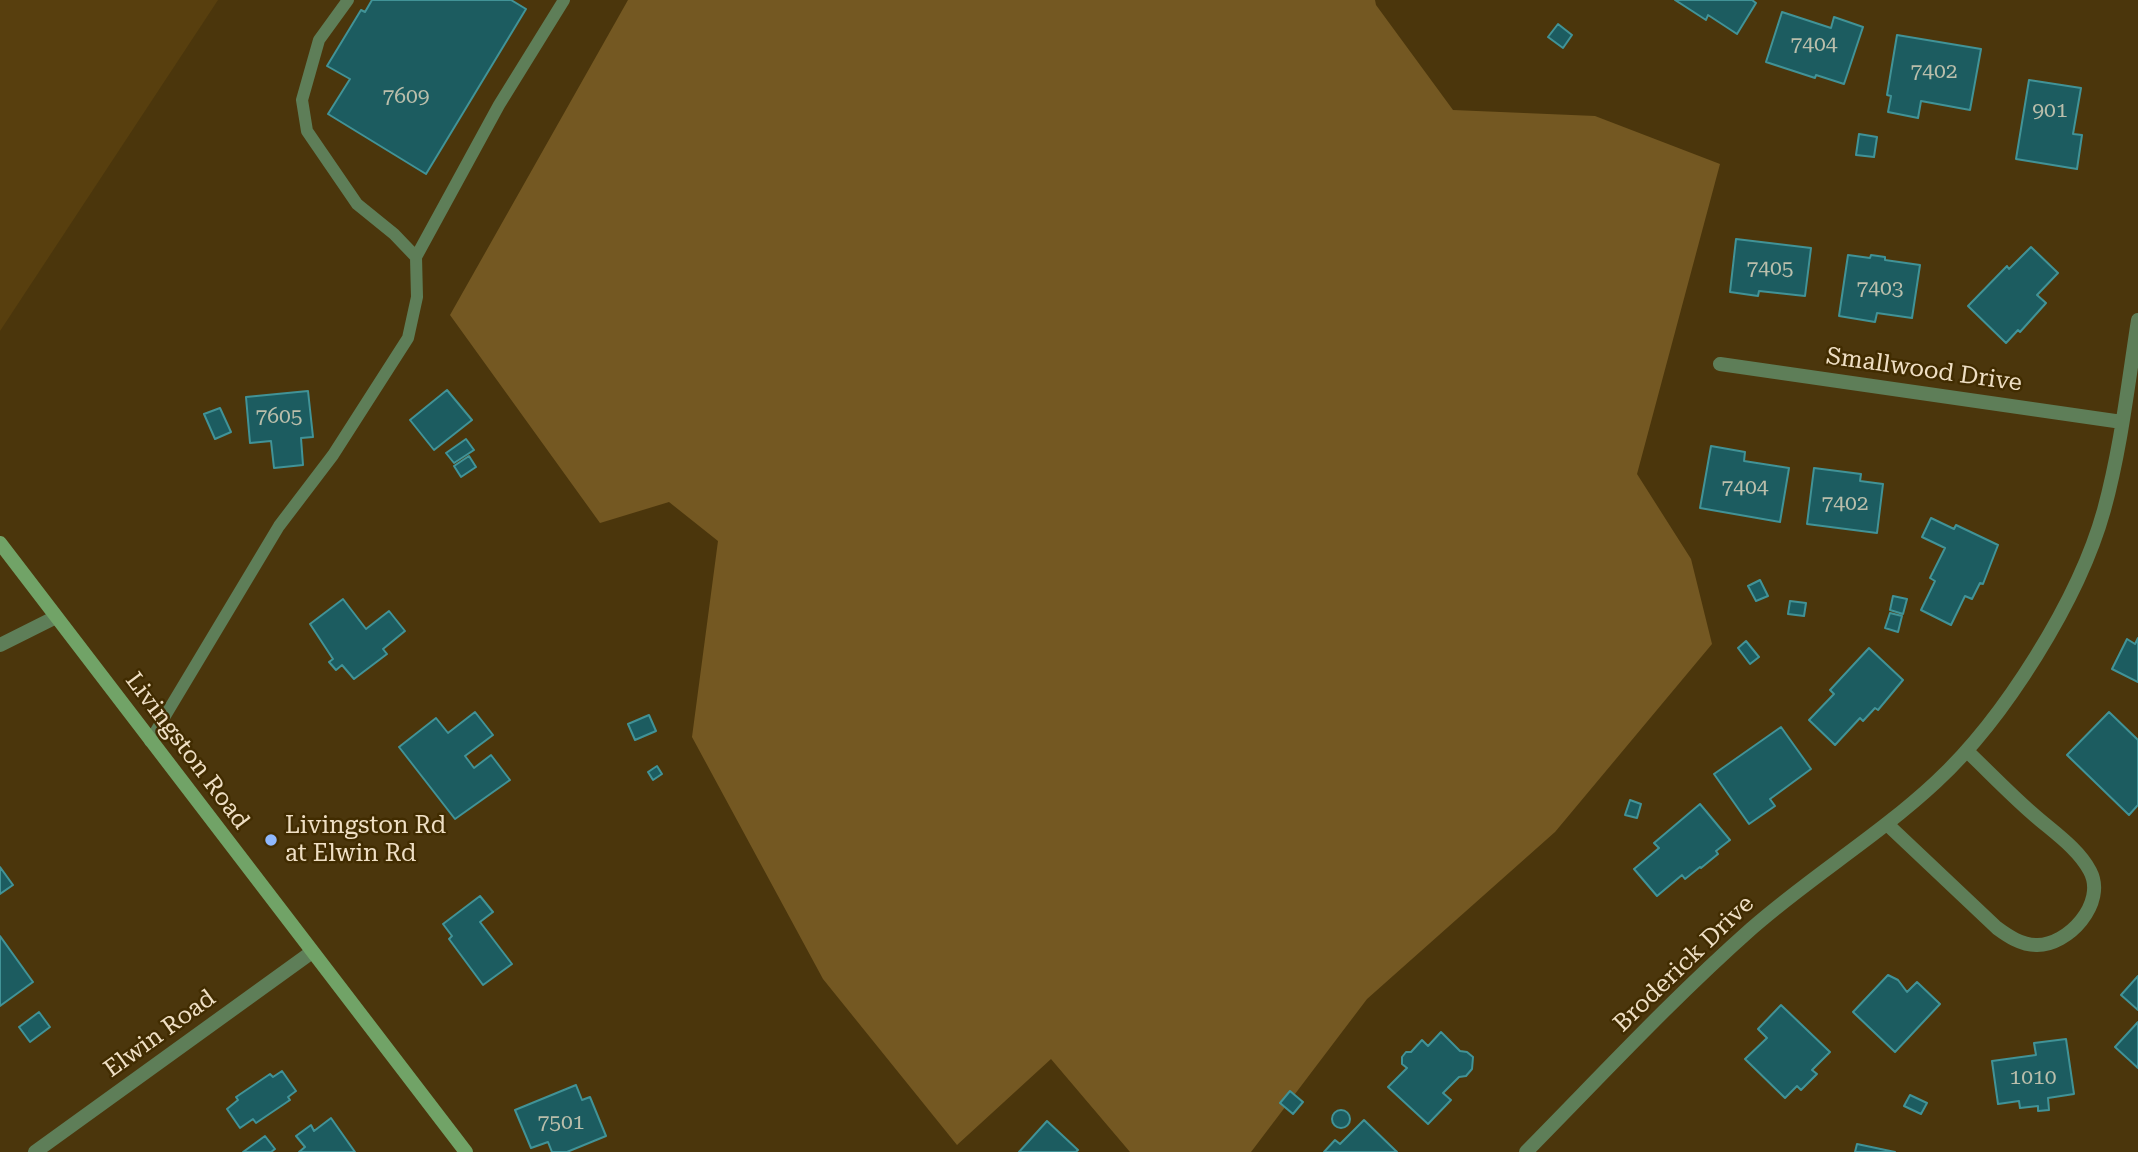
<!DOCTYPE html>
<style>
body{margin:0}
canvas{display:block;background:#4b360c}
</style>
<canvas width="2138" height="1152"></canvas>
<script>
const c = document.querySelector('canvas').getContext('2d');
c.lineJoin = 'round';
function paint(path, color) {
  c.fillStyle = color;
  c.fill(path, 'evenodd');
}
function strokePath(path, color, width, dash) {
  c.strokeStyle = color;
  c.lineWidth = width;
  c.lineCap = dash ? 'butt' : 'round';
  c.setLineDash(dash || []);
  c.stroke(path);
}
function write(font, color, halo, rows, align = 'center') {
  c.font = font + ' "Roboto Serif",serif';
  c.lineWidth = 5;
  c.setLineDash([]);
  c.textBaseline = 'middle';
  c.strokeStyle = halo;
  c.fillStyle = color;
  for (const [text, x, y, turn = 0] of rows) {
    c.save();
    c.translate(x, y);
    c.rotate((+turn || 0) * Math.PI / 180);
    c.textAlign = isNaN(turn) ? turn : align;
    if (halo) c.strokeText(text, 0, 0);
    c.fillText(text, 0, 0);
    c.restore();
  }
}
const built = new Path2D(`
 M0 0H218L0 331Z`);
const green = new Path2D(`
 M628 0H1375L1376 5 1453 110 1595 116 1720 164 1637 474 1691 559 1712 644 1555 832 1367 999 1251 1152H1130L1051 1059 957 1145 823 979 692 737 718 541 669 502 600 523 450 315Z`);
const building = new Path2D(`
 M372 0H511L526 9 426 174 328 114 350 79 327 66 361 10 365 12Z
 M1675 0H1752L1756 3 1737 34 1708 15 1706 20Z
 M1782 12 1831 28 1834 17 1863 27 1844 84 1816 75 1815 78 1766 62Z
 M1558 24 1572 35 1563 48 1548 37Z
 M1897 35 1981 49 1970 110 1921 101 1918 118 1888 112 1891 96 1887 95Z
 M2029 80 2081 88 2073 134 2082 135 2077 169 2016 159Z
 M1859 134 1877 137 1874 157 1856 155Z
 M1736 239 1811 248 1805 296 1759 291 1758 296 1730 292Z
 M2031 247 2058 273 2037 295 2046 303 2020 332 2018 330 2006 343 1968 306 2007 266 2009 269Z
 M1848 255 1870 258 1871 255 1885 257V260L1920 265 1912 318 1877 313 1875 322 1839 316Z
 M447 390 472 420 434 450 410 420Z
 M308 391 313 437 301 438 303 465 274 468 271 441 250 443 246 397Z
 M220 408 231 432 215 439 204 414Z
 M466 439 474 450 454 463 446 453Z
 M1711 446 1745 452 1744 461 1789 468 1780 522 1700 508Z
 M469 456 476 467 461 477 454 466Z
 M1814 468 1861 474 1860 481 1883 484 1877 533 1807 524Z
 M1931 518 1954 529 1956 525 1998 545 1983 584 1980 583 1972 599 1965 596 1951 625 1921 610 1935 581 1930 578 1945 548 1922 537Z
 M1760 580 1768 596 1756 601 1748 586Z
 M1893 596 1907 599 1903 614 1890 610Z
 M343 599 366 629 389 611 405 631 383 649 387 654 354 679 342 665 336 670 329 662 333 659 310 624Z
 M1790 601 1806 603 1804 616 1788 614Z
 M1890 613 1902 616 1898 632 1885 628Z
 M2138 638V682L2112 669 2127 639 2135 644Z
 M1746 641 1759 657 1750 664 1738 648Z
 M1869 648 1903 680 1878 710 1875 708 1863 721 1860 718 1835 745 1809 720 1834 694 1830 690Z
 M475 712 493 735 465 756 474 768 491 755 510 780 455 819 399 747 436 718 448 733Z
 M2109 712 2138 740V805L2129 815 2067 755Z
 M649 715 656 731 635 740 628 724Z
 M1781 727 1811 769 1770 799 1775 806 1749 824 1714 774Z
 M657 766 662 774 653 780 648 772Z
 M1630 800 1641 804 1637 818 1625 815Z
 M1700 804 1730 840 1716 851 1718 854 1701 868 1700 867 1685 879 1682 875 1657 896 1634 869 1659 848 1654 843Z
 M0 867 13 885 0 894Z
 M480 896 493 912 480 922 512 964 483 985 449 939 452 936 443 924Z
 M0 936 33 982 0 1006Z
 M1888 975 1898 980 1907 992 1917 982 1940 1004 1895 1052 1853 1012Z
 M2138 976V1010L2121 995Z
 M1781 1005 1830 1052 1812 1070 1817 1074 1801 1090 1797 1086 1785 1098 1745 1059 1767 1038 1758 1029Z
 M39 1012 50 1027 30 1042 19 1027Z
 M2138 1022V1068L2115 1047Z
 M1441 1032 1460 1051 1467 1052 1473 1057 1472 1069 1466 1076 1459 1077 1443 1093 1451 1100 1428 1124 1388 1087 1407 1068 1402 1064V1057L1406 1052H1411L1422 1040 1428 1046Z
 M2066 1039 2074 1094 2048 1098 2049 1110 2038 1111V1106L2020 1108 2019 1101 1998 1104 1992 1061 2036 1055 2034 1043Z
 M282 1071 296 1091 288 1097 290 1100 256 1123 253 1119 240 1128 227 1109 238 1100 236 1097 270 1074 273 1077Z
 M576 1085 582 1100 590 1097 606 1136 567 1152H552L548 1142 531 1148 515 1110Z
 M1290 1091 1303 1102 1293 1114 1280 1103Z
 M1910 1095 1927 1103 1921 1114 1904 1106Z
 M1332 1119a9 9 0 1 1 18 0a9 9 0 1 1-18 0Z
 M331 1118 355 1152H299L305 1147 296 1136 311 1125 314 1131Z
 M1364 1120 1397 1152H1324L1335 1140 1340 1144Z
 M1047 1121 1078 1150 1076 1152H1019Z
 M265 1136 275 1149 271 1152H243Z
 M1857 1144 1895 1152H1855Z`);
const service = new Path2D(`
 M416 257 499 105 564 0
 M150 741 279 526 333 455 408 338 417 297 416 257 394 234 357 204 307 131 302 100 319 40 348 0`);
const minor = new Path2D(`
 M1720 364 2122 422
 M0 645 56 617
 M1888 825 1997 928C2008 936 2021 945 2036 945 2068 946 2107 903 2090 871 2078 848 2052 831 2033 814 2010 794 1989 772 1967 751
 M35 1152 312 952
 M1526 1152C1600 1077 1672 999 1751 929 1810 877 1878 836 1936 782 2004 719 2079 600 2104 510 2121 448 2128 384 2138 320`);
const secondary = new Path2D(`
 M0 543 466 1152`);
const markers = [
 [271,840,7,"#8fb8fd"]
];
const numberNames = [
 ["7404",1814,45],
 ["7402",1934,72],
 ["7609",406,97],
 ["901",2050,111],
 ["7405",1770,269],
 ["7403",1880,289],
 ["7605",279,417],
 ["7404",1745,488],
 ["7402",1845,504],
 ["1010",2033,1078],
 ["7501",561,1123]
];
const streetNames = [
 ["Smallwood Drive",1924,370,8],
 ["Livingston Road",187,751,53],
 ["Broderick Drive",1684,964,-44],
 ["Elwin Road",160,1034,-36]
];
const poiNames = [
 ["Livingston Rd",285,826],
 ["at Elwin Rd",285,854]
];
paint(built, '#583f0e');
paint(green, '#745822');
paint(building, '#1c5c60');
strokePath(building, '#419397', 2);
strokePath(service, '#5e7e58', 12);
strokePath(minor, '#5e7e58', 14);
strokePath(secondary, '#71a367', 14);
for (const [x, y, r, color] of markers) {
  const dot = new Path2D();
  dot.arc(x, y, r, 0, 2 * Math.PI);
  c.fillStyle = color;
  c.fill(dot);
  strokePath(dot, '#412c01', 2.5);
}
write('21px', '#babeab', null, numberNames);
write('24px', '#efdfc4', '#412c01', streetNames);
write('24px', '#efdfc4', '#412c01', poiNames, 'left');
</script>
